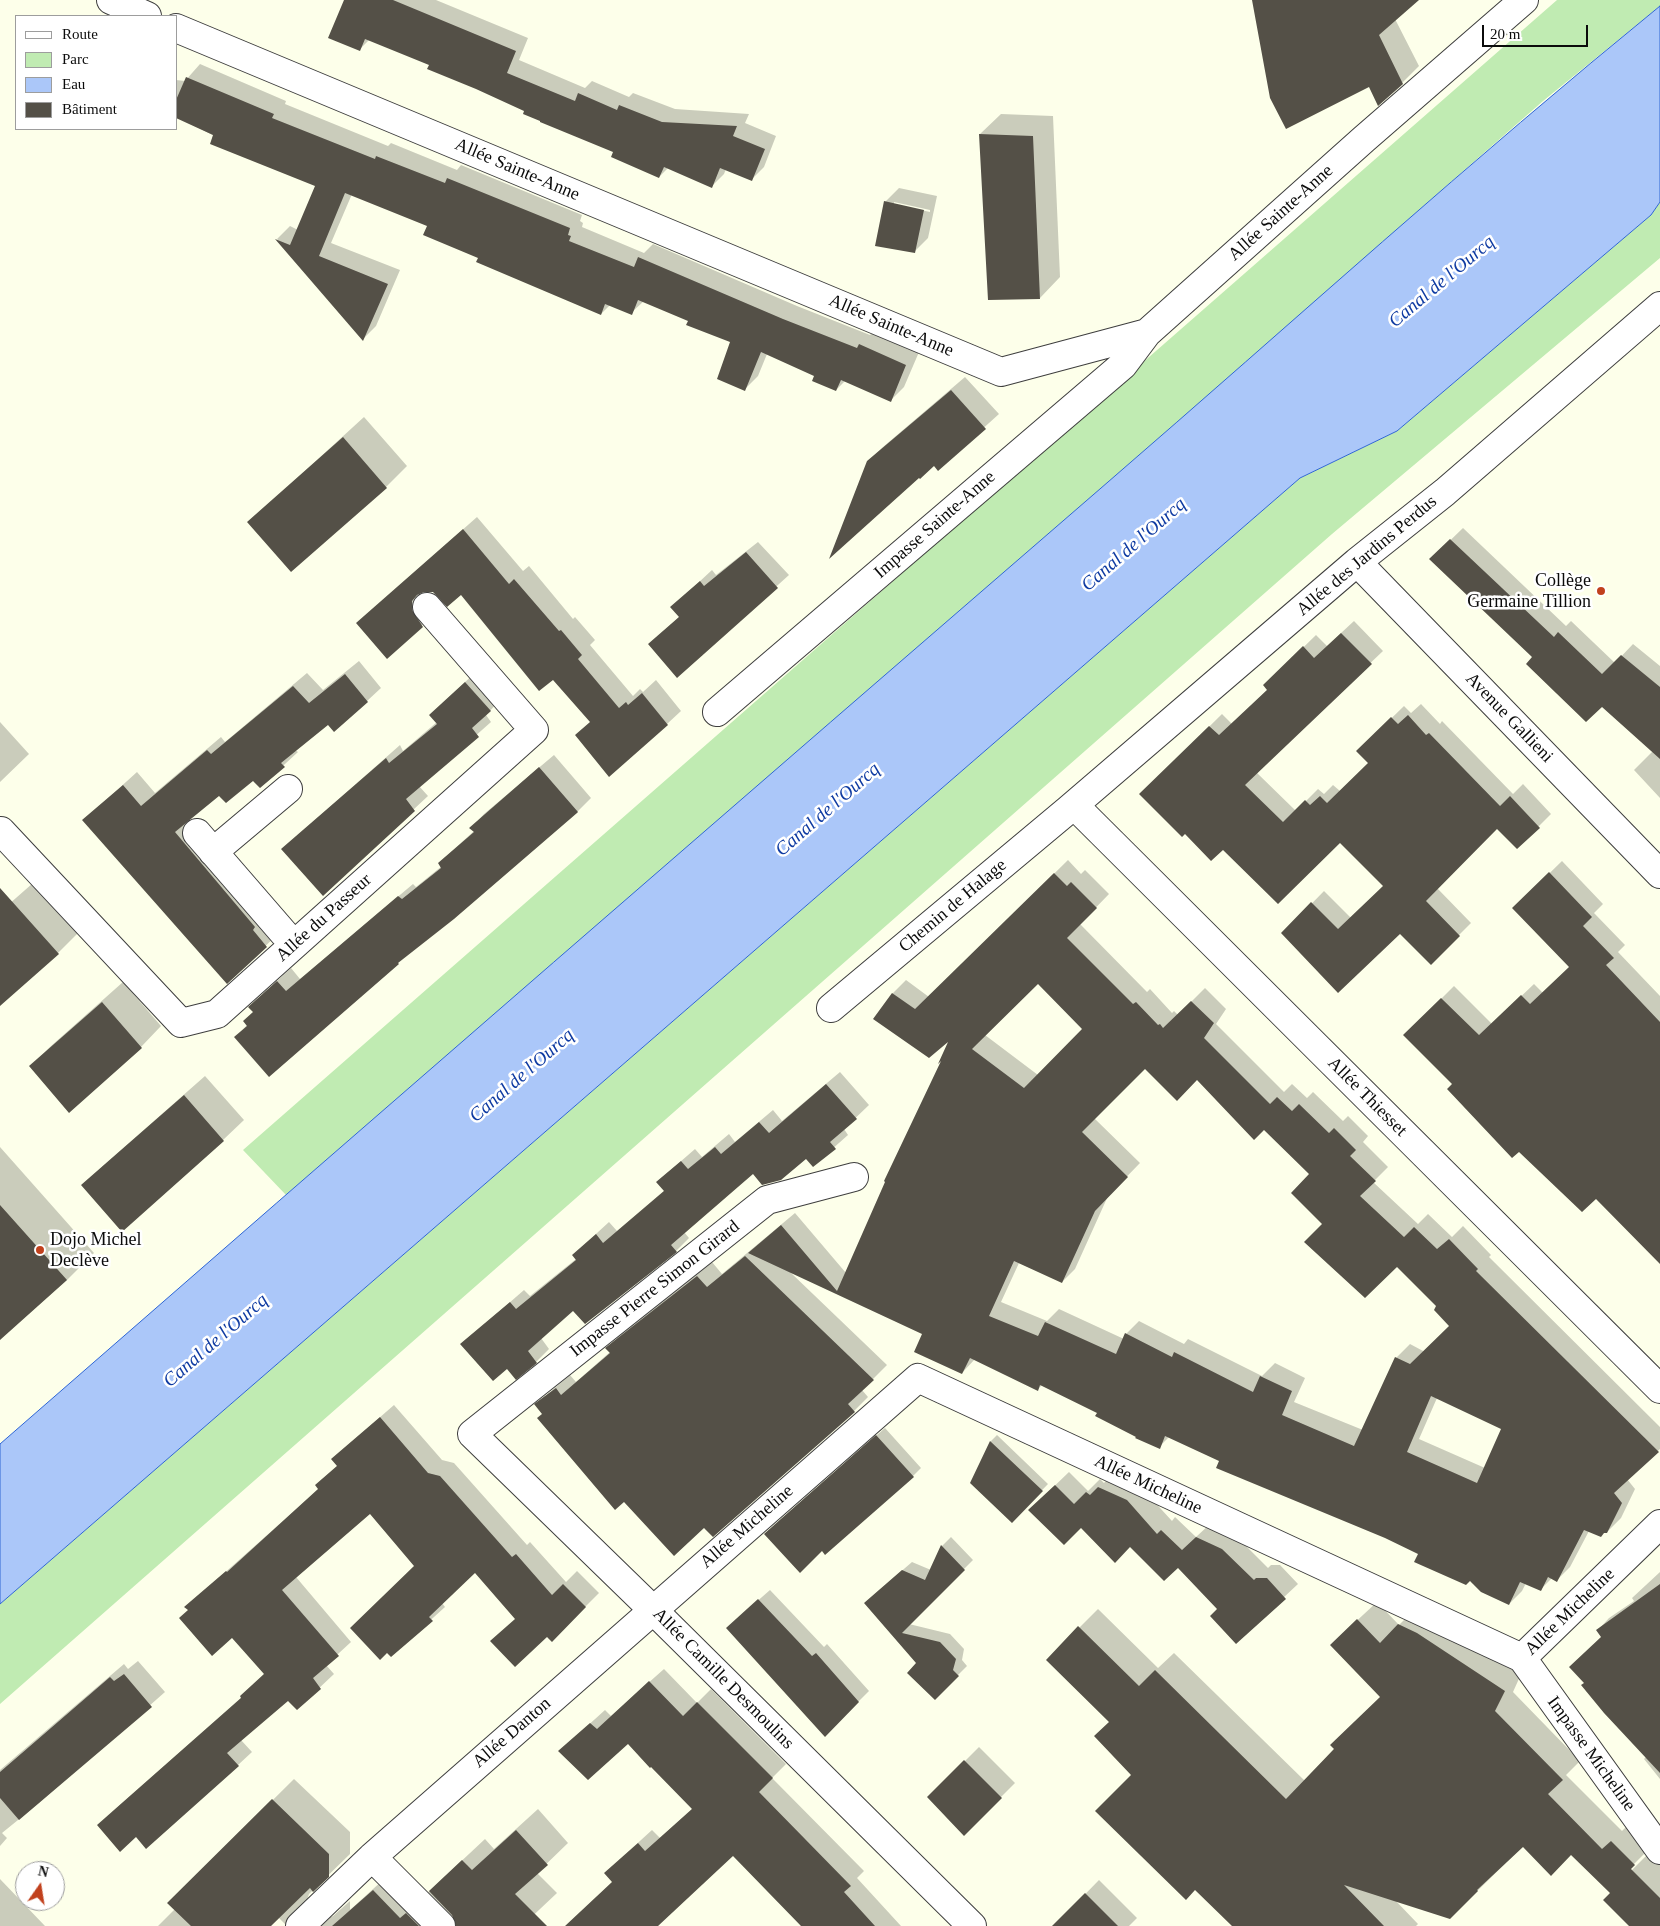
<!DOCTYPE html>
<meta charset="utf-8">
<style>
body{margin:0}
#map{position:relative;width:1660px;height:1926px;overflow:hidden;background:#fdffea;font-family:"Times New Roman",serif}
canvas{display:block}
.legend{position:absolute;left:15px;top:15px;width:162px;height:115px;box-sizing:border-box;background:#fff;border:1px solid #9d9d9d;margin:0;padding:6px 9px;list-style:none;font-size:15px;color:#0b0b0b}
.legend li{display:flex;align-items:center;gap:10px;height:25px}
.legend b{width:25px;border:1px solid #9d9d9d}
.north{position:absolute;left:15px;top:1861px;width:50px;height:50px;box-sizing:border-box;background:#fff;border:1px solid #9d9d9d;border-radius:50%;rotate:13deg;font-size:14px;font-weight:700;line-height:20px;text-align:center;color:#0b0b0b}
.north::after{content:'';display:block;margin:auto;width:18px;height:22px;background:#c1411d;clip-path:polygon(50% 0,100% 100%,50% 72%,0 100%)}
.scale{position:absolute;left:1482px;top:25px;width:106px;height:22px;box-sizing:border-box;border:2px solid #0b0b0b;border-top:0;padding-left:6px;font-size:15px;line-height:18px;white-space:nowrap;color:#0b0b0b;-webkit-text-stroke:4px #fff;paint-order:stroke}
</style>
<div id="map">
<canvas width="1660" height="1926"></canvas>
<ul class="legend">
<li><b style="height:6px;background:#fff"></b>Route</li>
<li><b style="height:14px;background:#c0ebb2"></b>Parc</li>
<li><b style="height:14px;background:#abc7f9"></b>Eau</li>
<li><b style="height:14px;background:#545047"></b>Bâtiment</li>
</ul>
<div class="north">N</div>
<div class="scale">20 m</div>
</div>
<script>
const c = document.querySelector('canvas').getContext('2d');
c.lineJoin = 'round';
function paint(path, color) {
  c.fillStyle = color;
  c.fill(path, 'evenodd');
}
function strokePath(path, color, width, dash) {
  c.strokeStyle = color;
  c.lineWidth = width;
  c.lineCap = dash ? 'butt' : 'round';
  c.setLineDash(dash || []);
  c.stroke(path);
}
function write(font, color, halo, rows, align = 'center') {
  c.font = font + ' "Times New Roman",serif';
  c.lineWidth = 5;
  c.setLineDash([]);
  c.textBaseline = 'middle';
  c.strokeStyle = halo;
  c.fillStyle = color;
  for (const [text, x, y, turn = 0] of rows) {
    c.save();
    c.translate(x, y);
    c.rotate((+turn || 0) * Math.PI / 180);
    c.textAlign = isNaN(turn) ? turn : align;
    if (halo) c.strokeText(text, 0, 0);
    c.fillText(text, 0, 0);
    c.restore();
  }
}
const green = new Path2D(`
 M1557 0H1660V6L1543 101 1195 407 286 1195 243 1150Z
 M1660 202V258L1332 534 0 1704V1604L1300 478 1397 431 1651 215Z`);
const water = new Path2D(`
 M1660 6V202L1651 215 1397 431 1300 478 0 1604V1444C369 1122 738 802 1108 482 1292 323 1472 159 1660 6Z`);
const shadow = new Path2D(`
 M346 0H436L528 38 519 60 585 88 592 81 629 97 633 93 675 109 749 114 745 123 776 136 764 167 751 180 726 169 724 174 712 186 668 168 659 177 614 151 431 65 369 40 360 49Z
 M1254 0H1417L1395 19 1419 66 1402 83 1370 85Z
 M200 64 286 101 285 104 388 146 391 143 457 170 461 165 582 215 580 221 583 223 582 227 644 253 653 244 797 306 870 335 873 332 919 352 904 387 891 400 845 381 836 390 816 376 767 354 758 376 745 389 731 341 689 320 644 301 631 313 610 305 601 314 429 225 352 194 331 243 400 270 376 326 363 339 277 239 290 226 298 230 317 186 176 117V80L185 81Z
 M1001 114 1053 116 1060 277 1040 298 980 134Z
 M899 188 937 196 928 238 914 252 885 202ZM894 202 930 210V212L894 204Z
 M965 377 999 414 938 469 934 464 868 461 883 447Z
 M364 417 407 466 386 487 291 571 249 522Z
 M477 517 523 571 529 566 573 619 575 617 595 640 590 645 633 696 640 689 643 692 656 680 681 711 667 724 591 721 554 678 461 594 425 590V597L436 612 387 657 357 623Z
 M1463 528 1566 626 1571 621 1615 663 1633 644 1660 666V798L1634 770 1653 751 1602 705 1534 657 1431 559Z
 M758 542 789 575 677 676 650 644 680 616 684 596 712 570 716 575Z
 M1354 621 1383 651 1256 772 1296 811 1318 789 1324 794 1333 785 1340 791 1369 763 1358 751 1404 706 1411 713 1421 704 1440 724 1442 721 1513 794 1523 784 1551 814 1517 848 1497 827 1437 888 1471 923 1431 963 1400 932 1283 933 1324 891 1351 918 1384 886 1340 841 1223 848 1185 832 1141 794 1222 714 1232 724 1268 689 1277 673 1316 635 1327 646Z
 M359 661 381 688 367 701 328 723 295 750 298 752 260 787 254 779 219 794 189 819 268 912 280 932 228 982 84 820 137 772 155 793 221 737 225 742 307 673 323 690Z
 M479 669 503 697 486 715 491 722 419 786 428 796 323 894 297 836 400 745 403 751 437 722 430 715Z
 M0 722 29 754 0 782Z
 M554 755 591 798 578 811 453 918 236 1037 247 1025 264 993 291 968 300 979 413 884 416 887 442 866 439 863 474 831 471 828 484 814Z
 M1068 860 1081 874 1085 870 1109 894 1080 924 1147 992 1150 989 1172 1013 1174 1011 1178 1015 1205 988 1226 1009 1216 1024 1284 1092 1292 1084 1307 1098 1313 1092 1343 1121 1348 1116 1368 1136 1363 1142 1388 1167 1373 1182 1418 1224 1428 1214 1452 1237 1463 1226 1491 1255 1489 1257 1660 1427V1449L1627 1479 1635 1489 1621 1518 1607 1532 1589 1531 1570 1567 1557 1580 1552 1578 1540 1590 1526 1583 1522 1591 1509 1604 1470 1579 1420 1553 1170 1436 1159 1447 1098 1412 1042 1385 1037 1390 975 1359 962 1373 924 1333 789 1271 887 1365 862 1390 868 1397 854 1411 713 1536 704 1526 543 1414 536 1404 570 1375 576 1382 610 1352 607 1348 621 1334 712 1262 722 1274 795 1213 846 1273 945 1057 952 1038 875 1018 893 993 906 980 929 997ZM1038 982 1083 1029 1038 1075 985 1035ZM1145 1067 1197 1078 1264 1129 1311 1174 1324 1224 1397 1265 1438 1306 1451 1326 1425 1352 1410 1344 1396 1358 1363 1430 1294 1402 1305 1378 1275 1363 1262 1376 1188 1339 1184 1344 1139 1321 1126 1334 1124 1339 1059 1309 1047 1321 1001 1302 1019 1263 1062 1282 1075 1269 1108 1196 1140 1163 1094 1118ZM1437 1398 1503 1428 1485 1468 1419 1439Z
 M1562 861 1603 904 1594 913 1625 945 1618 952 1660 996V1262L1596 1197 1453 1084 1405 1035 1454 986 1492 1024 1534 984 1543 993 1570 967 1514 908Z
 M41 876 85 926 58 953 0 1005V912Z
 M123 982 161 1026 141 1047 31 1066 51 1046Z
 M840 1072 869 1105 844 1129 848 1135 813 1166 806 1158 753 1172 684 1232 689 1238 676 1251 573 1309 541 1338 549 1349 536 1362 507 1367 462 1344 524 1290 530 1296 576 1259 573 1255 609 1222 617 1231 665 1190 657 1182 695 1149 702 1157 729 1134 735 1142 773 1110 782 1121Z
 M205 1076 244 1120 223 1140 123 1230 83 1185 104 1165Z
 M0 1147 94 1253 67 1280 0 1339Z
 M394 1405 442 1460 454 1463 527 1545 530 1542 566 1582 577 1571 599 1593 552 1640 547 1636 516 1618 475 1572 442 1603 445 1607 391 1656 416 1566 370 1513 296 1577 351 1642 326 1665 334 1674 297 1709 288 1699 241 1740 252 1752 238 1765 112 1812 242 1697 265 1673 232 1636 186 1607 319 1489 316 1485 338 1465 332 1459Z
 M885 1428 921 1468 913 1476 825 1553 822 1549 774 1525Z
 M997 1435 1048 1484 1012 1521 972 1483 991 1441Z
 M1069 1472 1088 1491 1100 1479 1104 1483 1112 1474 1140 1486 1172 1521 1175 1517 1196 1537 1210 1524 1236 1536 1268 1568 1271 1565H1280L1298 1584 1236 1642 1219 1609 1178 1567 1130 1546 1081 1527 1044 1496Z
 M951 1537 973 1560 909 1624 950 1634 964 1649 962 1660 967 1666 935 1698 918 1663 875 1594 912 1562 931 1570 942 1546Z
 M1660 1572V1779L1644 1759 1646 1757 1585 1683 1603 1636 1598 1630 1609 1618 1634 1601 1632 1598Z
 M770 1590 824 1647 827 1644 869 1691 825 1735 738 1618Z
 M1377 1602 1399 1625 1417 1607 1522 1672 1513 1692 1580 1761 1566 1775 1622 1831 1630 1823 1652 1846 1626 1872 1628 1874 1651 1851 1660 1861V1926H1631L1612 1893 1571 1853 1523 1846 1450 1918 1395 1900 1418 1924 1416 1926H1234L1132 1775 1110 1721 1047 1660 1098 1609 1158 1668 1174 1653 1305 1781 1381 1697 1350 1627Z
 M138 1661 165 1692 39 1803 2 1833 7 1838 0 1846V1770L124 1664 128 1669Z
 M664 1669 697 1703 711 1689 786 1764 772 1778 864 1871 857 1878 901 1926H803L733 1854 656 1926H566L613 1882 619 1860 652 1830 660 1838 693 1808 629 1742 574 1738 605 1710 611 1716Z
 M979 1747 1015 1783 964 1834 929 1797Z
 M294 1779 350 1832V1854L309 1894 306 1903 285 1924 278 1917 269 1926H158L175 1909 169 1903Z
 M538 1809 568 1843 537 1873 557 1893 522 1926H317L323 1920 333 1916 350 1901V1910L395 1869 423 1897 485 1839 494 1849Z
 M0 1879 45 1926H0Z
 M1099 1880 1137 1918 1129 1926H1054Z`);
const building = new Path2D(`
 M344 0H393L516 51 507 73 575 101 578 93 617 110 619 105 662 122 737 126 733 136 765 149 752 181 720 168 712 188 664 167 659 178 611 157 613 152 540 122V121L523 114 524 111 476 89 427 69 429 65 365 39 360 51 328 38Z
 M1252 0H1419L1379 35 1403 84 1378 106 1369 87 1286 129 1270 98Z
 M186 77 274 114 272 118 375 159 376 156 445 183 447 178 570 228 568 235 571 236 569 241 634 267 638 257 783 319 857 348 859 344 906 365 891 402 841 380 836 391 812 381 814 376 761 352 745 391 717 379 730 342 686 325 688 321 638 300 632 315 605 304 601 315 476 262 478 258 423 235 427 226 345 193 319 256 388 284 363 341 275 239 290 245 315 186 210 144 213 135 176 118V100Z
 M979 134 1033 136 1040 299 988 300Z
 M884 201 924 210 915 253 875 246Z
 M951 390 986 429 938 471 934 466 920 479 919 478 829 559 867 461Z
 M343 437 387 488 291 572 247 522Z
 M463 529 509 584 514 579 559 631 561 630 582 655 578 659 619 708 626 702 628 705 642 693 668 725 609 777 575 735 590 722 553 680 539 691 461 595 447 607 433 592H424L417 595 412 601V610L423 627 387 659 356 623Z
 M1450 539 1554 637 1558 632 1602 674 1621 655 1660 687V759L1602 707 1586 722 1526 664 1532 657 1429 559Z
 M746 552 778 588 677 678 648 644 679 617 670 607 700 581 704 586Z
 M1341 633 1372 664 1245 785 1283 822 1305 800 1310 805 1320 796 1327 803 1368 763 1356 751 1391 717 1398 724 1408 715 1426 735 1429 733 1500 806 1510 796 1540 828 1517 849 1497 829 1426 901 1460 936 1431 965 1400 934 1338 993 1281 933 1311 902 1338 929 1383 886 1340 843 1278 904 1223 850 1211 861 1185 834 1182 837 1139 794 1209 726 1219 735 1267 690 1263 685 1303 646 1314 658Z
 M345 674 368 702 334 732 328 725 281 763 285 767 260 788 253 781 226 803 219 796 175 832 255 927 253 930 267 947 227 984 82 820 123 785 141 806 207 750 211 754 293 686 309 703Z
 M465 682 491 711 472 728 479 737 406 799 415 811 323 896 281 849 386 758 389 763 437 724 429 715Z
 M539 767 578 812 577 813 454 919 398 963 399 964 269 1077 234 1037 247 1026 243 1021 253 1012 248 1007 277 981 286 991 398 896 402 899 441 868 438 863 474 832 469 828Z
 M1549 872 1592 917 1583 926 1614 958 1606 965 1660 1022V1264L1596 1199 1582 1212 1519 1152 1512 1158 1447 1089 1452 1084 1403 1035 1441 998 1479 1035 1521 995 1530 1004 1569 967 1512 908Z
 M1054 873 1067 886 1071 882 1097 908 1067 938 1133 1004 1136 1002 1158 1025 1160 1024 1163 1028 1191 1001 1214 1023 1204 1038 1270 1104 1277 1097 1292 1111 1299 1104 1329 1133 1334 1128 1356 1150 1350 1156 1376 1181 1360 1196 1404 1237 1414 1227 1437 1249 1449 1239 1478 1269 1476 1271 1659 1452 1614 1493 1622 1503 1607 1533H1604L1601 1537 1584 1530 1557 1582 1548 1577 1541 1591 1520 1582 1509 1605 1481 1592 1470 1581 1466 1585 1414 1562 1418 1554 1385 1538 1216 1468 1219 1461 1165 1436 1160 1449 1135 1438 1136 1437 1095 1416 1097 1413 1040 1385 1038 1391 970 1358 962 1374 914 1352 922 1334 748 1253 781 1225 837 1291 885 1182 884 1181 941 1061 938 1064 948 1042 929 1058 873 1019 892 993 915 1009ZM1038 984 1082 1029 1024 1088 972 1049ZM1145 1069 1177 1101 1197 1080 1254 1140 1264 1130 1309 1174 1291 1193 1322 1224 1304 1242 1365 1298 1397 1267 1436 1306 1434 1310 1449 1326 1410 1364 1395 1357 1354 1446 1282 1415 1292 1391 1260 1376 1253 1392 1174 1352 1172 1357 1125 1333 1116 1354 1045 1322 1038 1336 989 1316 1014 1261 1062 1283 1095 1211 1128 1177 1082 1132ZM1431 1396 1501 1429 1477 1483 1407 1452Z
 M0 888 59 954 0 1006Z
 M102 1002 142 1048 69 1113 29 1066Z
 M826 1084 857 1119 830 1142 836 1149 813 1167 806 1159 781 1180 762 1185 753 1174 671 1245 677 1252 585 1324 573 1311 528 1351 537 1363 516 1380 507 1369 493 1381 460 1344 510 1302 516 1309 576 1260 572 1255 596 1234 603 1243 664 1191 656 1182 681 1161 688 1169 715 1147 721 1154 759 1122 769 1133Z
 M184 1095 224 1141 122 1232 81 1185Z
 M0 1205 67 1280 0 1340Z
 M745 1256 874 1380 848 1404 855 1412 713 1537 704 1528 674 1556 624 1502 615 1510 537 1418 542 1414 534 1404 556 1388 561 1395 610 1353 605 1348 697 1276 707 1287Z
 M380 1417 428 1473 440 1476 512 1557 516 1554 552 1595 563 1584 586 1607 552 1642 547 1637 515 1667 490 1641 515 1619 475 1573 429 1617 433 1621 391 1657 387 1653 380 1660 350 1628 414 1566 370 1514 282 1590 339 1656 313 1678 321 1689 297 1710 288 1701 227 1753 239 1766 146 1849 136 1837 120 1852 97 1825 241 1698 240 1696 264 1674 232 1638 212 1656 179 1618 188 1610 184 1607 226 1571 227 1572 318 1489 315 1485 337 1466 331 1459Z
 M876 1435 914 1477 825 1555 822 1551 800 1573 764 1534Z
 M990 1441 1043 1491 1012 1523 970 1483Z
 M1055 1485 1074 1504 1086 1492 1090 1495 1098 1487 1127 1500 1157 1534 1161 1530 1182 1550 1196 1537 1222 1549 1254 1580 1256 1578H1267L1286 1599 1236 1644 1210 1616 1217 1609 1178 1568 1164 1581 1130 1547 1115 1563 1081 1528 1064 1545 1028 1510Z
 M941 1545 965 1570 902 1633 940 1642 956 1659 953 1670 959 1676 935 1700 907 1673 916 1663 864 1603 902 1570 925 1580Z
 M1660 1584V1773L1604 1713 1581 1685 1584 1683 1569 1667 1601 1637 1596 1630Z
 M758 1599 812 1656 816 1653 859 1702 825 1737 726 1628Z
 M1357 1619 1380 1643 1398 1624 1417 1633 1505 1691 1495 1711 1563 1780 1548 1794 1602 1849 1611 1841 1635 1865 1631 1869 1660 1898V1926H1629L1603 1900 1610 1893 1571 1855 1551 1876 1523 1847 1477 1890 1478 1891 1450 1919 1344 1885 1384 1926H1232L1195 1890 1186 1900 1095 1811 1131 1775 1094 1736 1109 1722 1046 1660 1078 1626 1139 1686 1155 1670 1286 1799 1334 1749 1330 1745 1380 1697 1330 1645Z
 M124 1674 152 1707 19 1820 0 1798V1772L110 1677 114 1681Z
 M649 1681 683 1716 697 1702 773 1778 759 1792 851 1886 844 1892 875 1926H801L733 1856 658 1926H565L612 1882 604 1873 638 1843 645 1851 692 1809 651 1767 650 1768 628 1744 588 1780 558 1751 590 1723 597 1729Z
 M964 1760 1002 1798 964 1836 927 1797Z
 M272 1799 329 1854V1877L313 1892 310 1888 271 1926H191L167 1903Z
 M516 1830 548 1865 515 1894 547 1926H456L452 1915 429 1891 462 1860 472 1870Z
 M373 1890 400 1918 406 1913 419 1926H332Z
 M1085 1893 1118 1926H1052Z`);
const street = new Path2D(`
 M111 0 147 16
 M176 28 1001 372 1147 333 1364 139 1524 0
 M1357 562 1660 874
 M717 712 1123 365 1147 333
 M1074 805 1660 1389
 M0 832 1 831 181 1023 217 1014 534 730 427 607
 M197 833 294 945
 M213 852 288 789
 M831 1008 1068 810 1357 562 1445 492 1660 306
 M854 1177 767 1200 472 1434 652 1609 972 1926
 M1522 1658 1660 1850
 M372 1857 441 1926
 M300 1926 372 1857 918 1378 1522 1658 1660 1524`);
const markers = [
 [1601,591,5,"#c1411d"],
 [40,1250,5,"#c1411d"]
];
const streetNames = [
 ["Allée Sainte-Anne",517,170,23],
 ["Allée Sainte-Anne",1281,213,-42],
 ["Allée Sainte-Anne",891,326,23],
 ["Impasse Sainte-Anne",935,525,-41],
 ["Allée des Jardins Perdus",1367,556,-40],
 ["Avenue Gallieni",1509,718,46],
 ["Chemin de Halage",953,906,-40],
 ["Allée du Passeur",324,918,-42],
 ["Allée Thiesset",1367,1097,45],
 ["Impasse Pierre Simon Girard",655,1289,-38],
 ["Allée Micheline",1148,1485,25],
 ["Allée Micheline",747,1527,-41],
 ["Allée Micheline",1570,1612,-44],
 ["Allée Camille Desmoulins",723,1679,45],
 ["Allée Danton",512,1733,-41],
 ["Impasse Micheline",1591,1754,54]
];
const poiNames = [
 ["Collège",1591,581],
 ["Germaine Tillion",1591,602],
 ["Dojo Michel",50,1240,"left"],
 ["Declève",50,1261,"left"]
];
const waterNames = [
 ["Canal de l'Ourcq",1442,282,-40],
 ["Canal de l'Ourcq",1134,545,-41],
 ["Canal de l'Ourcq",828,810,-41],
 ["Canal de l'Ourcq",522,1076,-41],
 ["Canal de l'Ourcq",216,1341,-41]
];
paint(green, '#c0ebb2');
paint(water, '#abc7f9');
strokePath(water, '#2f66d4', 1);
paint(shadow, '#0003');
paint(building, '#545047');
strokePath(street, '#3e3e3e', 30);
strokePath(street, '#fff', 28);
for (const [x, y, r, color] of markers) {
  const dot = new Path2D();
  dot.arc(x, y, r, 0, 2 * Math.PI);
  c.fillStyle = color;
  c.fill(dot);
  strokePath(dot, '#fff', 2);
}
write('18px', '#0b0b0b', '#fff', streetNames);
write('18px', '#0b0b0b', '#fff', poiNames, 'right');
write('italic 19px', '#0f3ba2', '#fff', waterNames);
</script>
